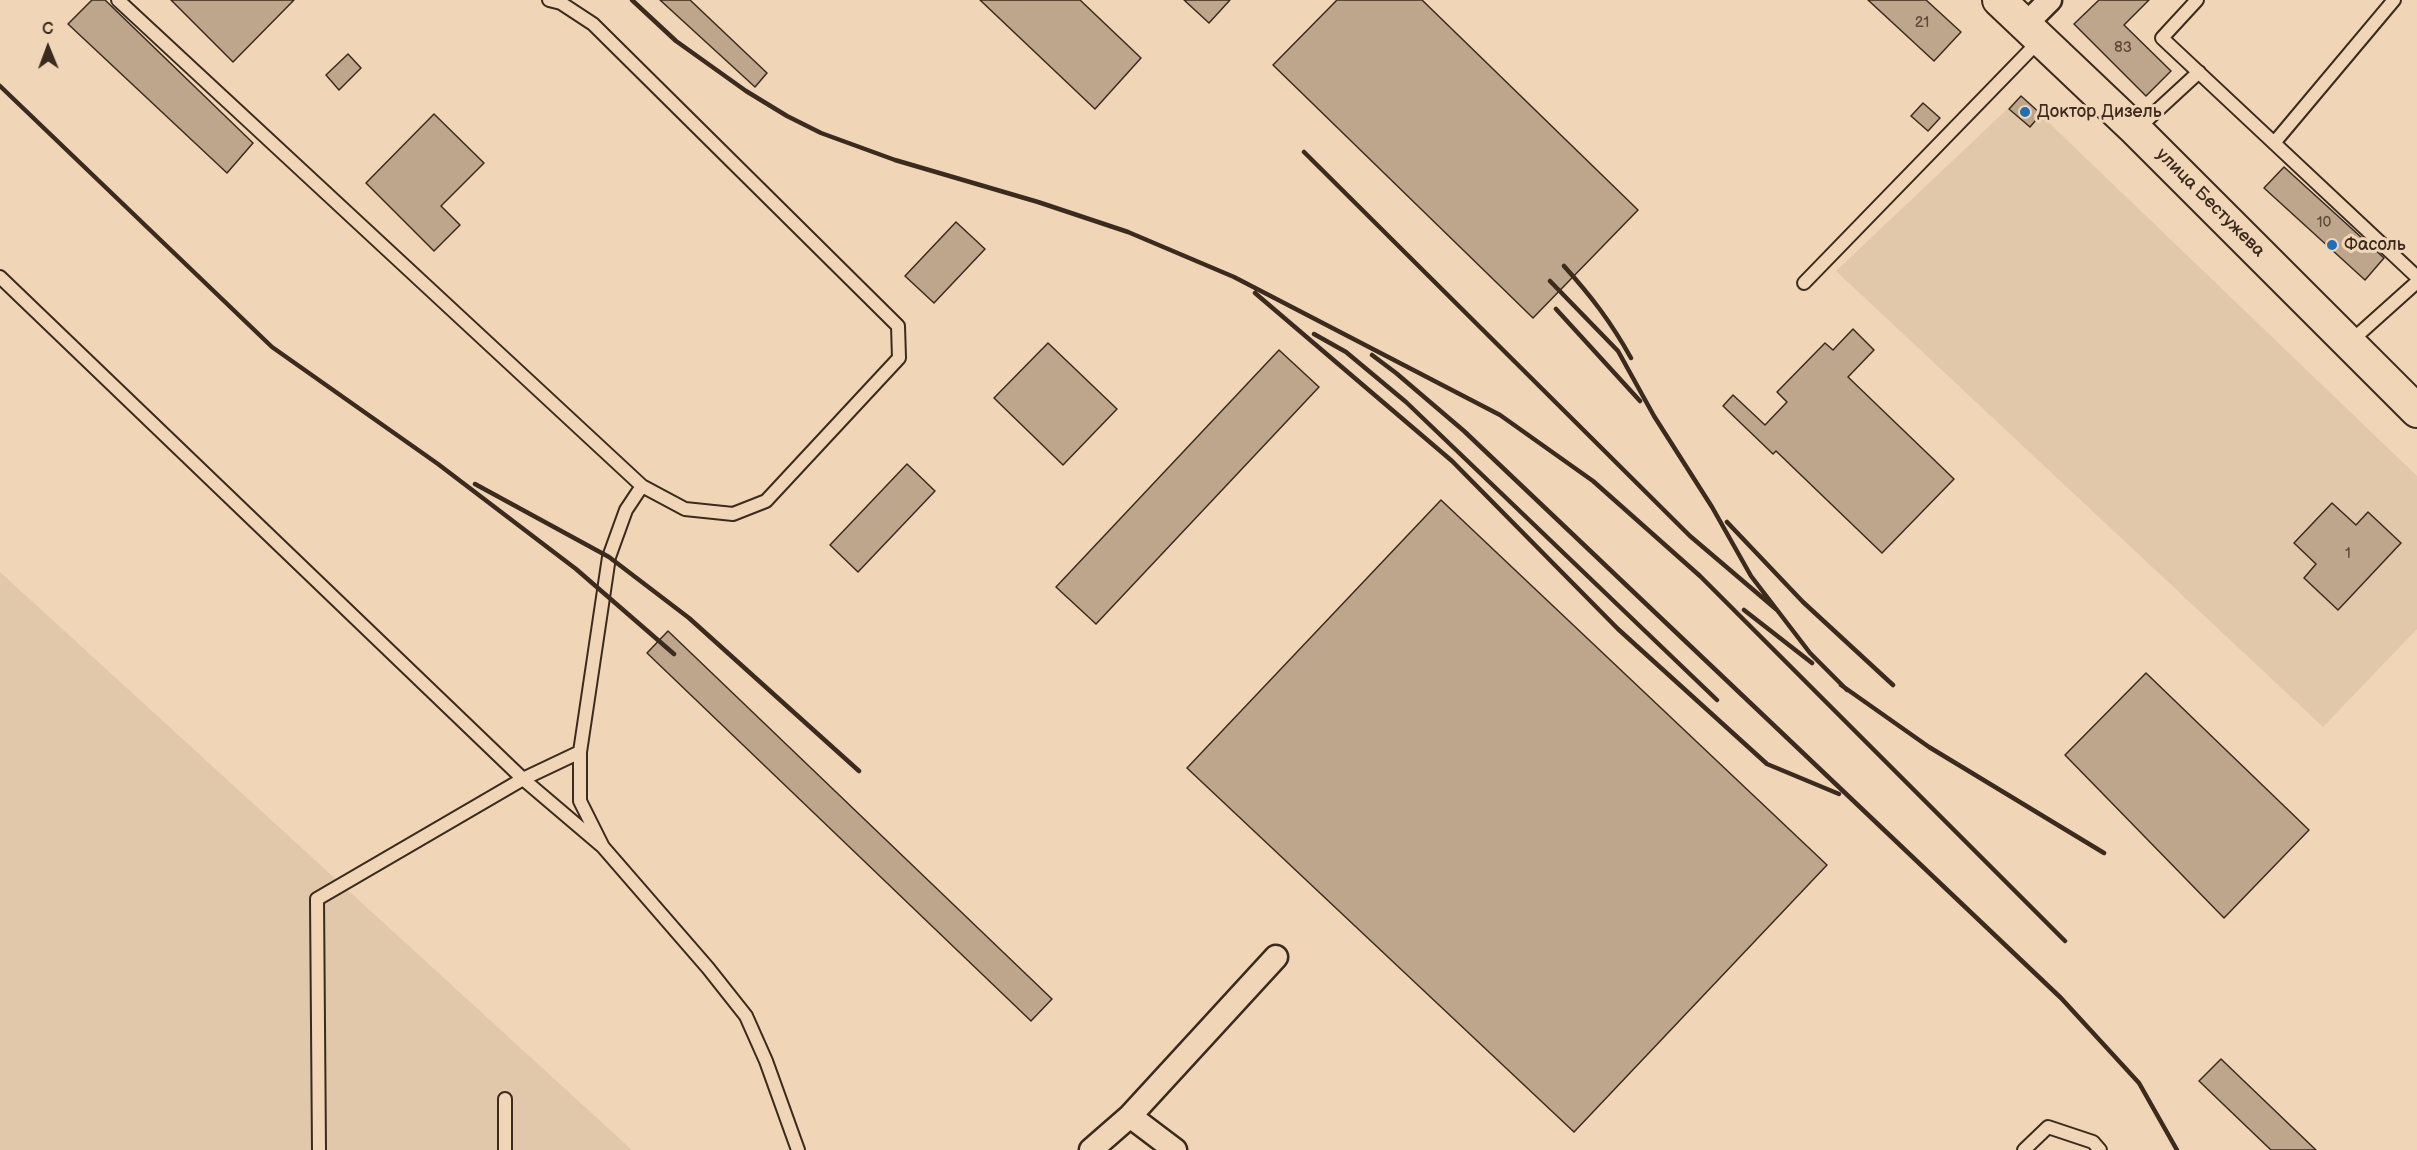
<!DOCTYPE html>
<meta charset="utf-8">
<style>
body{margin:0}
#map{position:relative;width:2417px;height:1150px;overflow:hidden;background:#f0d6b7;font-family:"Balsamiq Sans",sans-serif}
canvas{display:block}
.north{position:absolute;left:18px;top:18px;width:60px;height:60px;-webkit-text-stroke:4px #f0d6b7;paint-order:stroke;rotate:359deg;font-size:16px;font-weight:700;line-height:24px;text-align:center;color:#3b2a1e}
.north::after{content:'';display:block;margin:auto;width:21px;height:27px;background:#3b2a1e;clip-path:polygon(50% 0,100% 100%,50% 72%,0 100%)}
</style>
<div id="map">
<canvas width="2417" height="1150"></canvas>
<div class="north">С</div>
</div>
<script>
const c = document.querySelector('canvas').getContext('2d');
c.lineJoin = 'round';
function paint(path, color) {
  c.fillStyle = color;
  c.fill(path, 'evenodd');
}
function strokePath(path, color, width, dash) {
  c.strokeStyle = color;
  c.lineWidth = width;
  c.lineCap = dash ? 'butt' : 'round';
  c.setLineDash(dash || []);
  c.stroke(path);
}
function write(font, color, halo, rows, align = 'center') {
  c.font = font + ' "Balsamiq Sans",sans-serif';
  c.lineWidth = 6;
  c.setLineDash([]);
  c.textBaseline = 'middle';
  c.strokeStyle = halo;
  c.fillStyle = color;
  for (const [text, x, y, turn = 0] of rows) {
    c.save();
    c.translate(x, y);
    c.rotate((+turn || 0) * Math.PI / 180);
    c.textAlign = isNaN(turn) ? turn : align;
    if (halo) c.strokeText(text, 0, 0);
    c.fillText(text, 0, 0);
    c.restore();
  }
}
const built = new Path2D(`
 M2021 96 2417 476V629L2323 727 1836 271Z
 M0 572 632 1150H0Z`);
const building = new Path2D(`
 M92 0H105L253 143 227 173 68 24Z
 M171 0H294L233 62Z
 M660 0H690L767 73 755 87Z
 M980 0H1080L1141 58 1095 109Z
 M1184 0H1230L1209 23Z
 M1337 0H1422L1638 210 1533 318 1273 65Z
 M1868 0H1926L1961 32 1934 61Z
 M2099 0H2149L2124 25 2171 71 2146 96 2074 24Z
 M348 54 361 68 339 90 326 75Z
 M2021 96 2041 114 2030 127 2009 109Z
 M1923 103 1940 118 1928 131 1911 116Z
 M434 114 484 163 441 206 460 225 434 251 366 183Z
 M2284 167 2384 258 2365 280 2264 188Z
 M956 222 985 249 934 303 905 276Z
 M1853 329 1874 350 1848 377 1954 479 1882 553 1776 451 1773 454 1723 406 1733 395 1765 425 1787 402 1777 392 1825 343 1833 350Z
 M1048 343 1117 409 1063 465 994 398Z
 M1279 350 1319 387 1096 624 1056 587Z
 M907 464 935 491 858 572 830 545Z
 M1441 500 1827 865 1574 1132 1187 768Z
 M2332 503 2356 525 2368 512 2401 543 2338 610 2304 578 2316 564 2294 543Z
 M668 631 1052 999 1031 1021 647 653Z
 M2146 673 2309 830 2224 918 2065 755Z
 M2221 1059 2316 1150H2271L2199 1081Z`);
const lane = new Path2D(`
 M118 0 642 486 685 509 733 514 766 501 899 358 898 326 593 24 561 3 549 0
 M2197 0 2162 38 2417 277
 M2136 130 2199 72
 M2274 143 2394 0
 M0 277 523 779 603 847
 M1804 283 2040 40
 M2350 342 2417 282
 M642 486 626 510 609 557 580 752V801L603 847 708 968 746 1016 766 1061 798 1150
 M319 1150 317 899 523 779 580 752
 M505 1150V1099
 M2024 1150 2048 1127 2093 1142 2100 1150`);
const street = new Path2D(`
 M2025 25 2050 0
 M1130 1116 1175 1150
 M1091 1150 1130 1116 1276 957`);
const secondary = new Path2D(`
 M1999 0 2136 130 2417 411`);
const rail = new Path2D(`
 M632 0 676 41 746 91 787 116 821 133 895 160 1038 202 1128 232 1234 277 1500 415 1593 481 1700 576 2065 941
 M0 86 272 347 438 464 576 569 674 654
 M1304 152 1690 536 1777 610
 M1564 266C1591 296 1611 322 1631 358
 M1550 281 1618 351 1654 416 1712 507 1751 576 1810 653 1847 690
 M1255 293 1452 461 1618 629 1767 764 1839 794
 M1556 309 1640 401
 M1314 334 1346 352 1406 402 1717 700
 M1372 355 1396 373 1464 431 2061 998 2139 1083 2177 1150
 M475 484 609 557 689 618 859 771
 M1727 522 1803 602 1893 685
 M1744 610 1812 663
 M1841 685 1929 747 2104 853`);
const markers = [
 [2025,112,6,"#1f6fb2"],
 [2332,245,6,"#1f6fb2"]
];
const numberNames = [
 ["21",1922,23],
 ["83",2123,48],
 ["10",2324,223],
 ["1",2348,554]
];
const poiNames = [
 ["Доктор Дизель",2037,112],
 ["Фасоль",2344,245]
];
const streetNames = [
 ["улица Бестужева",2210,203,45]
];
paint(built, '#e1c8aa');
paint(building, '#bea68c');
strokePath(building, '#3b2a1e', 1.5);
strokePath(lane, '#3b2a1e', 16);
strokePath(street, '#3b2a1e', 27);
strokePath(secondary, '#3b2a1e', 36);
strokePath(lane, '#f0d6b7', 12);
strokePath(street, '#f0d6b7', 22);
strokePath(secondary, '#f0d6b7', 32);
strokePath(rail, '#3b2a1e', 4.5);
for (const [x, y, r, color] of markers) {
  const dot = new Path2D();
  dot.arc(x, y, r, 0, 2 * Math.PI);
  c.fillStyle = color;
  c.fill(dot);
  strokePath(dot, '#f0d6b7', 2);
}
write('15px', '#5c493a', null, numberNames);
write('18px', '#3b2a1e', '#f0d6b7', poiNames, 'left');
write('18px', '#3b2a1e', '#f0d6b7', streetNames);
</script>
